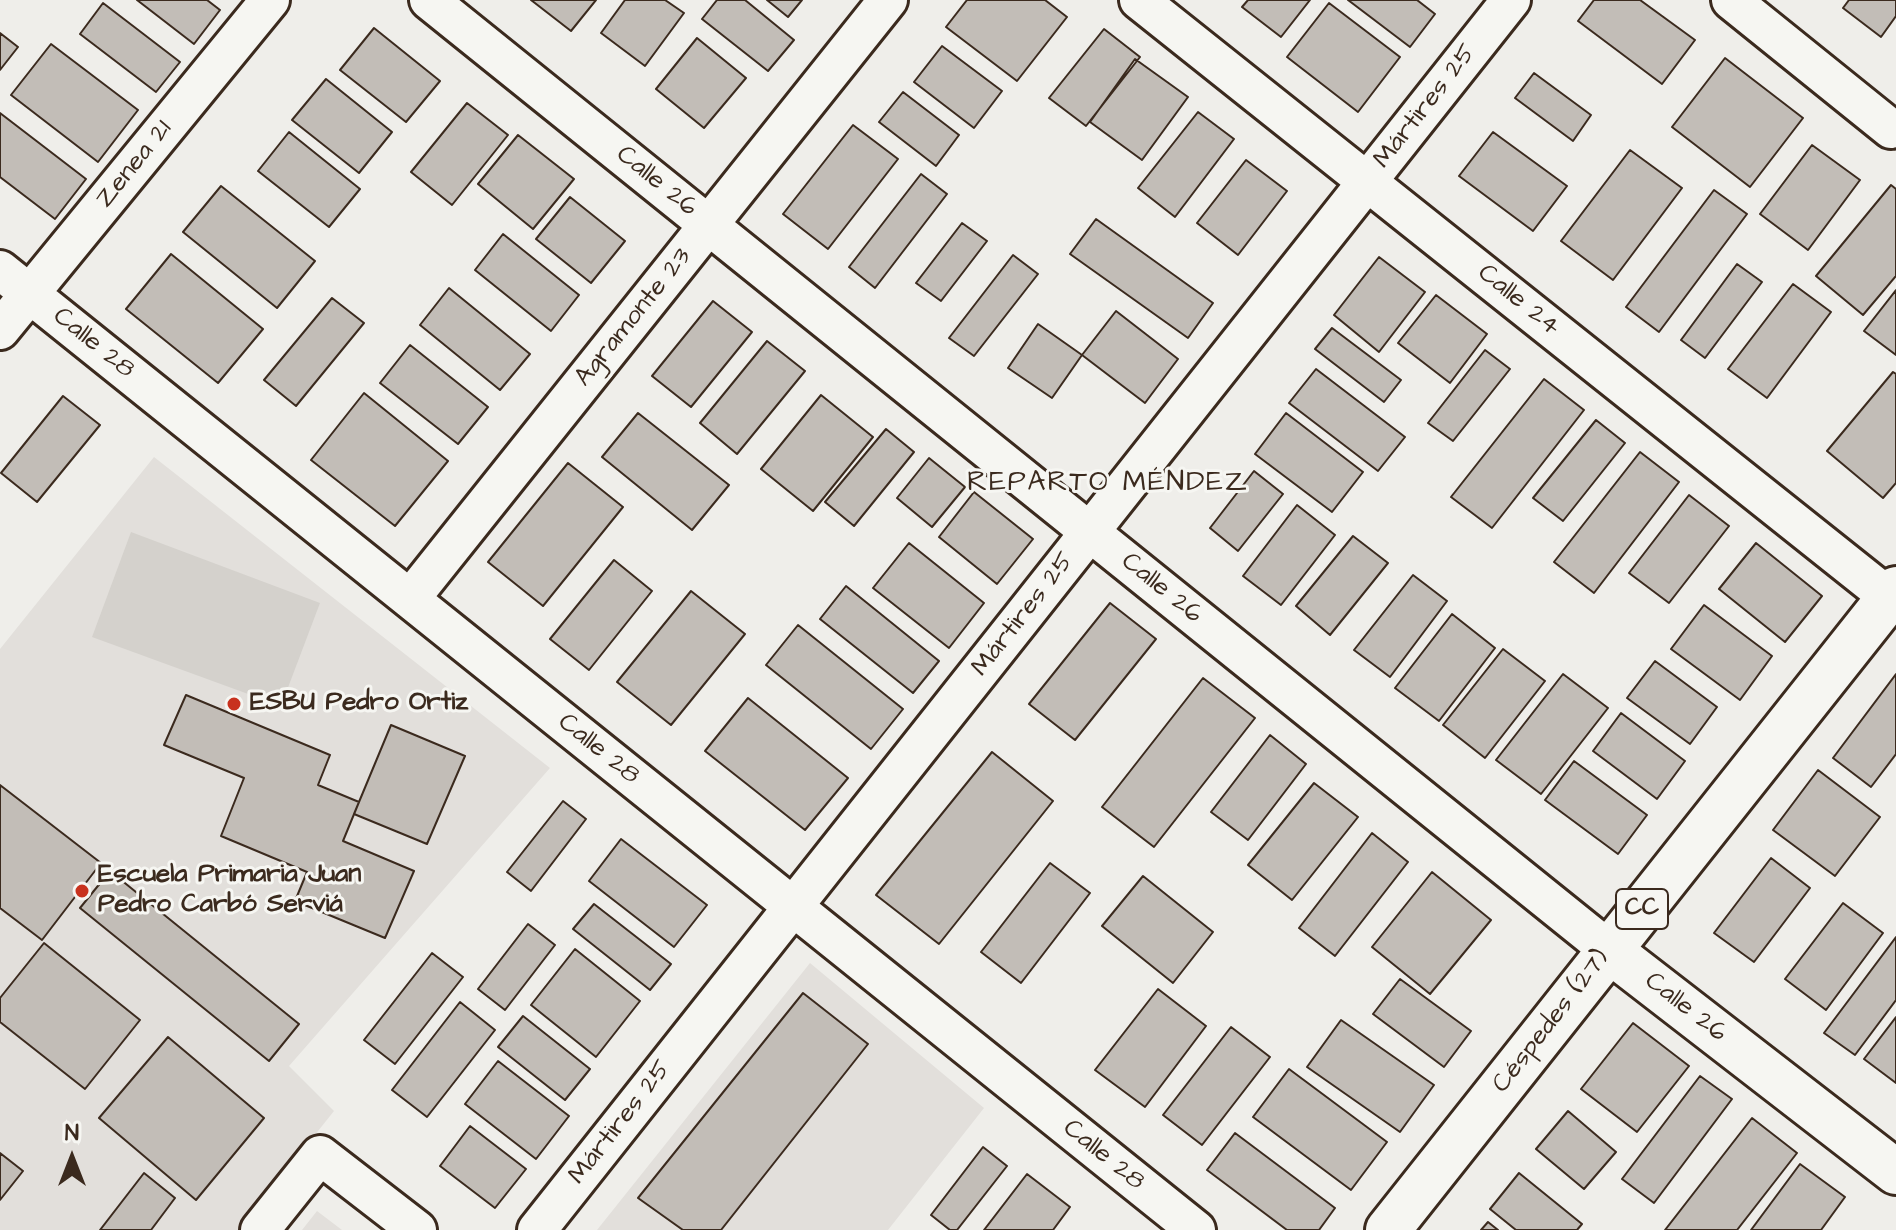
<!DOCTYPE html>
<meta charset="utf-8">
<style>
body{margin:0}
#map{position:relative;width:1896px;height:1230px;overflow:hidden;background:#efeeea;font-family:"Architects Daughter",sans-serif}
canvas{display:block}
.north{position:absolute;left:32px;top:1118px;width:80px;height:80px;-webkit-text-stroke:6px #f6f6f2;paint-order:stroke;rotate:0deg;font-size:22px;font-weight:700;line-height:32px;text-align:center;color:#3b2a1e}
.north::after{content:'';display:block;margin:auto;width:28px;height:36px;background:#3b2a1e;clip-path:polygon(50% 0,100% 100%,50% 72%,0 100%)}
</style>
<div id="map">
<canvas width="1896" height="1230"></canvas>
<div class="north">N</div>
</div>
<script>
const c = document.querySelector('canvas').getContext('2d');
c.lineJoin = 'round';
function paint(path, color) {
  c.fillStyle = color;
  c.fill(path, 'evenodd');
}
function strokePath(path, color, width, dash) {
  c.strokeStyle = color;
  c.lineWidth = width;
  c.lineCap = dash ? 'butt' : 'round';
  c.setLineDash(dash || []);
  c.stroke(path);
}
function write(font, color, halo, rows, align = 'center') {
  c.font = font + ' "Architects Daughter",sans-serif';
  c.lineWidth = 6;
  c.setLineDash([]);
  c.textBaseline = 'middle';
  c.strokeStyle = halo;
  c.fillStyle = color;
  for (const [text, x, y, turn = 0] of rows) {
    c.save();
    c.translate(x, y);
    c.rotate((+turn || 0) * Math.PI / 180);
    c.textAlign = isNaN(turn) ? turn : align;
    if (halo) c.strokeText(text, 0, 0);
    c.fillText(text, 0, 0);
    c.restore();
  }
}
const built = new Path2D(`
 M154 457 550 768 289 1066 334 1111 239 1230H0V649Z
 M810 963 984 1108 888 1230H597Z
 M317 1211 342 1230H302Z`);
const green = new Path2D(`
 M131 532 320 603 281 706 92 637Z`);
const building = new Path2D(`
 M137 0H207L220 10 194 44Z
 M531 0H596L571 31Z
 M625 0H665L684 13 645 66 601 33Z
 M717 0H745L794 40 768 71 702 19Z
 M767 0H802L788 17Z
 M967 0H1045L1067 17 1017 81 946 27Z
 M1248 0H1310L1281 37 1242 7Z
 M1348 0H1417L1435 14 1410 47Z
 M1594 0H1640L1695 40 1662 84 1578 21Z
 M1849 0H1896V16L1881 37 1843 8Z
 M103 3 180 62 156 92 80 34Z
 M1329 3 1400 57 1358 112 1287 57Z
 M374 28 440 81 406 122 340 70Z
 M1104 29 1140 57 1086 126 1049 98Z
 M0 33 18 47 0 70Z
 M697 38 746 78 704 128 656 89Z
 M51 44 138 110 98 162 11 95Z
 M942 46 1002 91 974 128 914 82Z
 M1725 58 1803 118 1750 187 1672 127Z
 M1135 59 1188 97 1142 160 1090 122Z
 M1534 73 1591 115 1573 141 1515 98Z
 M326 79 392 132 359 173 292 120Z
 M903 92 959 135 936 166 879 122Z
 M467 103 508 135 452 205 411 172Z
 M1198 112 1234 139 1175 217 1138 188Z
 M0 113 86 179 55 219 0 177Z
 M853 125 898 159 828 249 783 214Z
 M289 132 360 189 329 227 258 171Z
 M1493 132 1567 186 1533 231 1459 176Z
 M518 135 574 179 533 229 478 184Z
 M1812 145 1860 180 1808 250 1760 214Z
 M1630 150 1682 188 1613 280 1561 241Z
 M1246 160 1287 191 1238 255 1197 223Z
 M921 174 947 194 875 288 849 267Z
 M1891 185 1896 189V276L1863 315 1816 276Z
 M221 186 315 261 277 308 183 232Z
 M1714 190 1747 214 1659 332 1626 307Z
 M570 197 625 241 591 283 536 239Z
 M1096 219 1213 303 1188 338 1070 254Z
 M962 223 987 241 941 301 916 283Z
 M503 234 579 295 551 331 475 270Z
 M171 254 263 329 218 383 126 309Z
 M1013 255 1038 274 974 356 949 338Z
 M1379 257 1425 292 1379 352 1334 315Z
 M1737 264 1762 282 1705 358 1681 340Z
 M1793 284 1831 312 1767 398 1728 369Z
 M449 288 530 354 500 390 420 325Z
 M1896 290V355L1864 331Z
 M1436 295 1487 334 1450 383 1398 343Z
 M332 298 364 323 296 406 264 380Z
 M713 301 752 332 691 407 652 376Z
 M1116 311 1178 359 1145 403 1082 355Z
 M1038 324 1082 355 1052 398 1008 368Z
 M1332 328 1401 380 1384 402 1315 349Z
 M767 341 805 371 737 454 700 423Z
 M410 345 488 407 458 444 380 383Z
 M1485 350 1510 369 1453 441 1428 423Z
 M1316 369 1405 437 1378 471 1289 403Z
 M1893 372 1896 374V483L1883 498 1827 451Z
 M1544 379 1584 410 1492 528 1451 497Z
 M364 393 448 461 395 526 311 460Z
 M821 395 873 437 813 511 761 469Z
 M63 396 100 425 37 502 1 473Z
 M638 413 729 485 692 530 602 457Z
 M1286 413 1363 472 1332 512 1255 454Z
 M1596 420 1625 443 1563 521 1533 498Z
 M886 429 914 452 854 526 825 502Z
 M1640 452 1679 482 1594 593 1554 562Z
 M929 458 965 487 932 527 897 498Z
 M568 463 623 507 543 606 488 562Z
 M1254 471 1283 494 1238 551 1210 528Z
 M974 492 1033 539 997 584 939 537Z
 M1689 495 1729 526 1669 603 1629 573Z
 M1297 505 1335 535 1281 605 1243 576Z
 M1353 536 1388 563 1330 635 1296 606Z
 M909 543 984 603 949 648 873 588Z
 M1756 543 1822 596 1785 642 1719 589Z
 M614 560 652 591 589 670 550 639Z
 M1413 575 1447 601 1390 677 1354 650Z
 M846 586 939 661 913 693 820 619Z
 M691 591 745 634 671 725 617 682Z
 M1110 603 1156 639 1075 740 1029 704Z
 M1704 605 1772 656 1740 700 1671 649Z
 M1452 614 1495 648 1439 721 1395 688Z
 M798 625 903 709 871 749 766 665Z
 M1503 649 1545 681 1485 758 1443 725Z
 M1655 661 1717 707 1690 744 1627 698Z
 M1563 674 1608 708 1541 794 1496 760Z
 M1896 674V754L1871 787 1833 758Z
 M1203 678 1255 718 1154 847 1102 807Z
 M186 695 330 755 318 785 359 802 343 841 414 871 385 938 295 901 307 872 221 836 244 778 164 745Z
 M748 698 848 778 805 830 705 751Z
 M1621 713 1685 761 1657 799 1593 751Z
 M391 725 465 756 427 844 354 814Z
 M1270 735 1306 764 1248 840 1211 812Z
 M992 752 1053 801 939 944 876 895Z
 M1574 761 1647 815 1618 854 1545 800Z
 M1818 770 1880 817 1835 876 1773 830Z
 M1314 783 1358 817 1292 900 1248 865Z
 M0 785 101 863 42 940 0 908Z
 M563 801 586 819 531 891 507 872Z
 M1372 833 1408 862 1335 956 1299 928Z
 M621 839 707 905 674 947 589 881Z
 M1771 858 1810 888 1754 962 1714 933Z
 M1050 863 1090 893 1021 983 981 952Z
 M110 871 299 1024 269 1061 80 908Z
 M1432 872 1491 920 1430 994 1372 947Z
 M1143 876 1213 932 1173 983 1102 926Z
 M1843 903 1883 933 1826 1010 1785 979Z
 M594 904 671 964 650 990 573 929Z
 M528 924 555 945 505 1010 478 989Z
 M1896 937V1000L1855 1055 1824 1033Z
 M44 943 140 1020 85 1089 0 1022V998Z
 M575 949 640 1001 596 1057 531 1005Z
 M432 953 463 977 395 1064 364 1040Z
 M1400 979 1471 1031 1444 1067 1373 1014Z
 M1158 989 1206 1026 1145 1107 1095 1070Z
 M803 993 868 1044 721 1230H683L638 1198Z
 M460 1002 495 1030 427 1117 392 1090Z
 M523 1016 590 1069 565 1100 498 1047Z
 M1896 1017V1083L1864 1059Z
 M1341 1020 1434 1085 1400 1132 1307 1067Z
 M1633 1023 1689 1066 1637 1132 1581 1089Z
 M1231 1027 1270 1057 1202 1145 1163 1115Z
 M168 1037 264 1118 196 1200 99 1118Z
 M498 1061 569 1116 536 1159 465 1104Z
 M1289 1069 1387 1142 1351 1190 1253 1117Z
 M1700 1076 1732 1099 1654 1203 1622 1179Z
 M1568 1111 1616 1152 1584 1189 1536 1149Z
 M1752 1118 1797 1153 1737 1230H1665Z
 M470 1126 526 1169 495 1208 440 1166Z
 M1235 1133 1335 1208 1319 1230H1287L1207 1170Z
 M983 1147 1007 1166 957 1230H950L931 1215Z
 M0 1153 23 1171 0 1200Z
 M1800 1164 1845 1197 1821 1230H1751Z
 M144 1173 175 1198 151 1230H100Z
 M1519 1173 1582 1224 1577 1230H1516L1490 1209Z
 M1027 1174 1070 1207 1053 1230H984Z
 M1488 1222 1498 1230H1481Z`);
const minor = new Path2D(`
 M429 0 1609 950
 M1139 0 1896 603
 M1731 0 1891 129
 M0 270 1196 1230
 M0 330 270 0
 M410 599 888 0
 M260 1230 320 1155 417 1230
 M537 1230 1511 0`);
const tertiary = new Path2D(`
 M1609 950 1896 1172`);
const primary = new Path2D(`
 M1388 1230 1896 589`);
const markers = [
 [234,704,8,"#c8321e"],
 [82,891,8,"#c8321e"]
];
const shields = [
 [1642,909,52]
];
const shieldNames = [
 ["CC",1642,909]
];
const streetNames = [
 ["Mártires 25",1426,107,-52],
 ["Zenea 21",135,165,-51],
 ["Calle 26",656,182,39],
 ["Calle 24",1518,301,39],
 ["Agramonte 23",634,318,-51],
 ["Calle 28",93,344,39],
 ["Calle 26",1161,589,39],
 ["Mártires 25",1024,615,-52],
 ["Calle 28",598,750,39],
 ["Calle 26",1685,1008,38],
 ["Céspedes (27)",1552,1022,-52],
 ["Mártires 25",621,1123,-52],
 ["Calle 28",1103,1156,39]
];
const poiNames = [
 ["ESBU Pedro Ortiz",250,704],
 ["Escuela Primaria Juan",98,876],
 ["Pedro Carbó Serviá",98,906]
];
const neighbourhoodNames = [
 ["REPARTO MÉNDEZ",1108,484]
];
paint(built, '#e2dfdb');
paint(green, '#d4d1cc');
paint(building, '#c2bdb7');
strokePath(building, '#3b2a1e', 2);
strokePath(minor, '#3b2a1e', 44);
strokePath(tertiary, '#3b2a1e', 50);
strokePath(primary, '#3b2a1e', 50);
strokePath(minor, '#f6f6f2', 38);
strokePath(tertiary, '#f6f6f2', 44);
strokePath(primary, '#f6f6f2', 44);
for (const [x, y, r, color] of markers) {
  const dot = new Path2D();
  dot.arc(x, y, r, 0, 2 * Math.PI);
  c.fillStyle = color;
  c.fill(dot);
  strokePath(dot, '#f6f6f2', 3);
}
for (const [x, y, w] of shields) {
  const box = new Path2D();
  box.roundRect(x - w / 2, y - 20, w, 40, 6);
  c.fillStyle = '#f6f6f2';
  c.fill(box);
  strokePath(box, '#3b2a1e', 2);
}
write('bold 24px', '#3b2a1e', null, shieldNames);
write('26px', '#3b2a1e', '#f6f6f2', streetNames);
write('bold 26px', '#3b2a1e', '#f6f6f2', poiNames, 'left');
c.letterSpacing = '2px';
write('28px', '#3b2a1e', '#f6f6f2', neighbourhoodNames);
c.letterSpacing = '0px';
</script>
